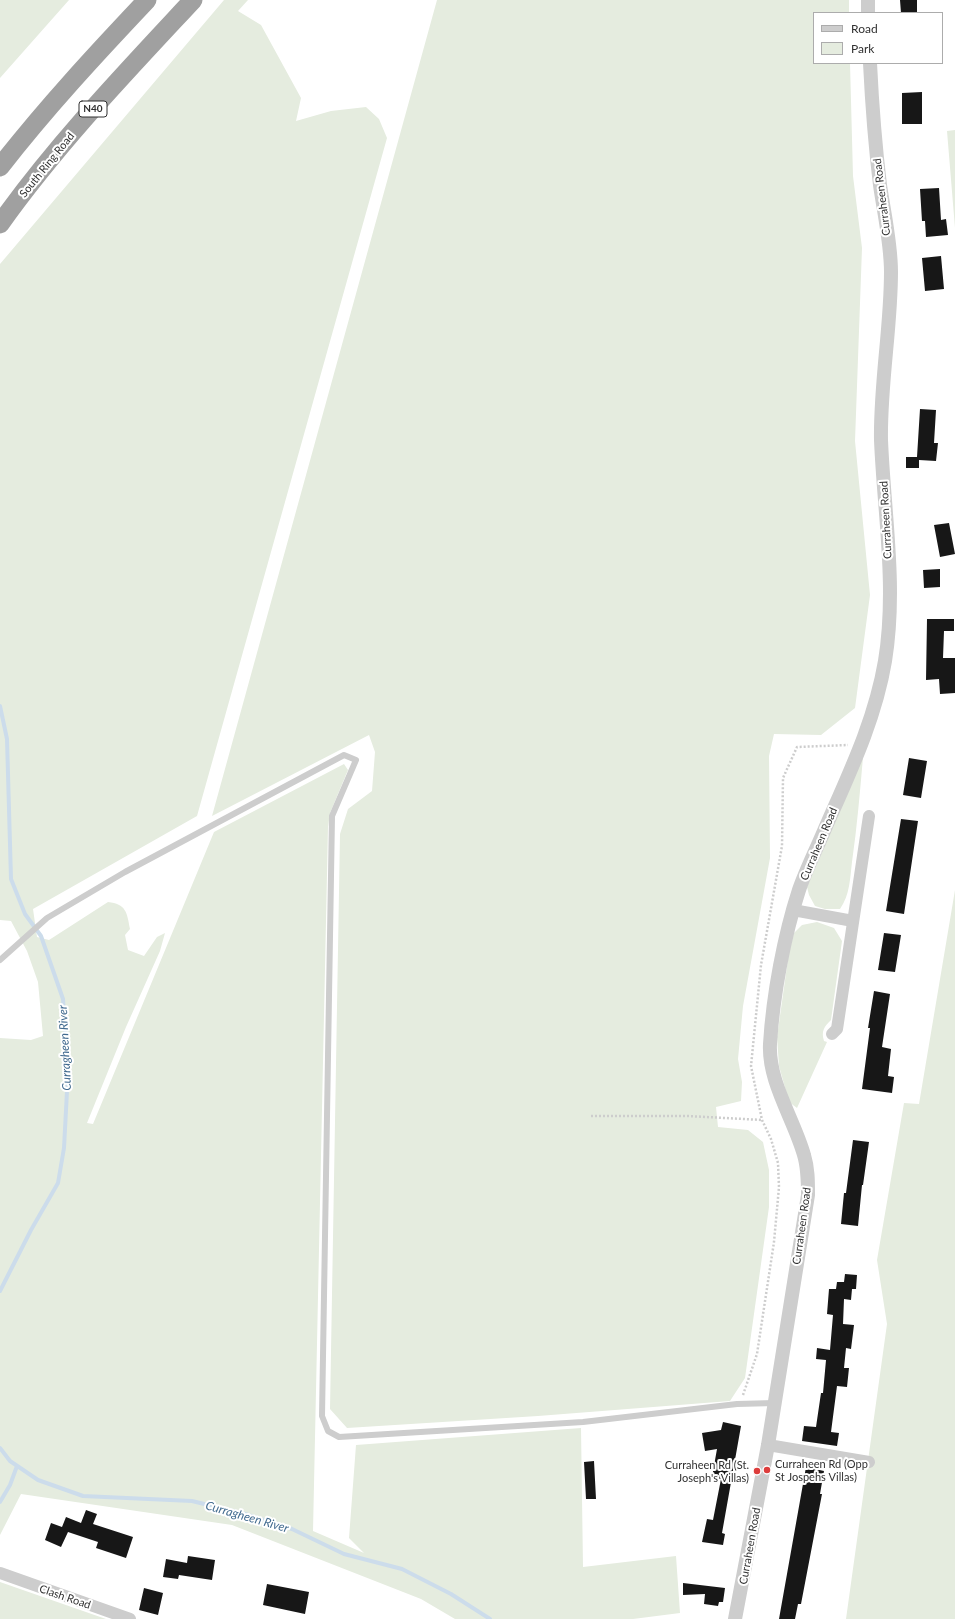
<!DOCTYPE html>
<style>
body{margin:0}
#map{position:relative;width:955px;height:1619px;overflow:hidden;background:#fff;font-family:Lato,sans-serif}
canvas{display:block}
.legend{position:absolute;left:813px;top:12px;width:130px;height:52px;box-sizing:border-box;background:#fff;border:1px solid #acacac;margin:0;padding:5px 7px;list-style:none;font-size:12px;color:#303030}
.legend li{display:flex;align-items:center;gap:8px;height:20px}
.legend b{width:20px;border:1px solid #acacac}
</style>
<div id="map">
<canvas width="955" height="1619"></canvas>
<ul class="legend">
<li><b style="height:5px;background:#cdcdcd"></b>Road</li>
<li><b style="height:11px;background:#e5ecdf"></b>Park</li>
</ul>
</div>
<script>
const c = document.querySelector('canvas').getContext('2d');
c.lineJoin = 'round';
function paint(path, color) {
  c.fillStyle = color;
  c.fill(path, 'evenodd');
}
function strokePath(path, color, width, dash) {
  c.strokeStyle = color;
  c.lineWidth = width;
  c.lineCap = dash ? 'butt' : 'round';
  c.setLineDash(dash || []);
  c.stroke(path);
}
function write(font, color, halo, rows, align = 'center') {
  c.font = font + ' Lato,sans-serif';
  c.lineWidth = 4;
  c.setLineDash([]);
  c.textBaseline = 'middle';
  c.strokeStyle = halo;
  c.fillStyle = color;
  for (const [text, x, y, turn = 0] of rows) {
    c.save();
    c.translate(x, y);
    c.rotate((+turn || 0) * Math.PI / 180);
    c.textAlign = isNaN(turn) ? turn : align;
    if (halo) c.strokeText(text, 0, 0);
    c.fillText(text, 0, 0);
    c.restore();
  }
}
const green = new Path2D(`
 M0 0H69L0 78Z
 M224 0H248L238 11 261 25 301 98 296 121 331 111 366 107 379 119 387 138 197 816 33 909 37 937 49 940 108 902C126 904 127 912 130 929L125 935 128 950 144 956 157 937 165 933 160 951 126 1027 87 1123 93 1124 214 832 344 764 348 770 330 813 328 827 313 1531 364 1553 349 1538 356 1445 581 1428 583 1567 676 1556 680 1613 633 1619H455L421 1599 232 1525 21 1494 0 1535V1038L31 1040 43 1036 38 982 27 951 11 921 0 920V264Z
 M437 0H849V13H814V63H850L853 176 862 248 855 441 870 595 855 708 821 735 774 734 769 756 770 858 743 1006 738 1059 742 1082 741 1101 716 1107 718 1127 748 1130 763 1142 769 1170V1207L745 1378 730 1401 538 1416 347 1428 330 1409 340 834 348 809 372 791 375 752 369 735 212 816Z
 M955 130V228L947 131Z
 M863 757C860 792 857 827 852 862 850 878 850 895 840 909H825L815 906 809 895 807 887Z
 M955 890V1619H846L887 1324 877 1260 904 1103 919 1104Z
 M817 922 834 928 842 941 831 1020C824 1027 821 1031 824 1041L827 1042 797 1108 789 1102 779 1066 777 1037 789 952 794 933 802 925Z
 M0 1582 106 1619H0Z`);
const stream = new Path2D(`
 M0 706 7 739 11 879 25 914 41 936 63 999 68 1072 64 1148 58 1183 31 1230 0 1291
 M0 1448 10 1461 38 1480 83 1496 192 1501 245 1514 292 1529 344 1554 402 1569 451 1594 490 1619
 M0 1502 10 1485 17 1466`);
const building = new Path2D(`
 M900 0H917V13H901Z
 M922 92V124H902V93Z
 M939 188 941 220 946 219 948 235 926 237 925 221H922L920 189Z
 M941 256 944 289 925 291 922 258Z
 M920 409 936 410 934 443H938L936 461 919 460V468H906V457H917Z
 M949 523 955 554 940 557 934 525Z
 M940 569V587L924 588 923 570Z
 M927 619H954V631H944L943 658H955V693L940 694 939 679 926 680Z
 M909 758 927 761 921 798 903 795Z
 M901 819 918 821 904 914 886 911Z
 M884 933 901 935 895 972 878 970Z
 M874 991 890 994 882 1047 891 1049 888 1076 894 1077 892 1093 862 1089 870 1028H868Z
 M853 1140 869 1142 863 1185H862L858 1226 841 1224 844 1193H846Z
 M845 1274 857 1275 856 1289H852L851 1300 844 1299 843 1324 854 1325 851 1349 846 1348 844 1368H849L847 1387 837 1386 831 1432 839 1433 837 1446 802 1441 804 1426 816 1427 821 1393H823L826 1360 816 1359 817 1348 830 1350 833 1315 827 1314 829 1289H836L837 1282H844Z
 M723 1422 741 1426 722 1533 725 1534 723 1545 702 1542 707 1519 713 1520 721 1479 712 1477 717 1449 705 1451 702 1433 721 1430Z
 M594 1461 596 1499H586L584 1462Z
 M806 1467 824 1471 820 1494H822L801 1604H798L795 1619H779Z
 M86 1510 97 1514 93 1524 133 1537 126 1558 96 1548 98 1542 68 1532 61 1547 45 1540 51 1523 62 1527 66 1517 81 1523Z
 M188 1556 215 1560 212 1580 179 1575 178 1579 163 1577 166 1559 187 1563Z
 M683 1583 725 1588 723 1602H719L718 1606 704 1604 705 1594 683 1595Z
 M267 1584 309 1592 305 1614 263 1605Z
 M144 1588 163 1593 158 1615 139 1610Z`);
const path = new Path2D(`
 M591 1116H688L762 1120
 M743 1395 757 1354 774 1242 779 1187 778 1163 771 1139 762 1120 751 1066 761 965 782 846 783 778 797 747 848 745`);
const service = new Path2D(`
 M0 960 47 918 125 872 344 755 356 760 332 816 322 1416 328 1431 339 1437 583 1422 737 1404 775 1403`);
const minor = new Path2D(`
 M793 910 853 921
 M832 1034 837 1029 869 816
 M768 1445 869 1462
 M0 1573 130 1619`);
const tertiary = new Path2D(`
 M868 0V13
 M735 1619 768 1445 808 1195C808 1181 808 1168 804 1155 794 1119 768 1082 770 1044 773 995 784 936 799 890 806 870 816 850 824 831 848 776 875 721 885 661 897 588 884 513 881 440 880 384 891 328 891 272 891 243 884 213 880 185 875 144 872 104 870 63`);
const trunk = new Path2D(`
 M0 167C45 109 96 54 147 0
 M0 224C57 144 126 72 193 0`);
const markers = [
 [767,1470,4,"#dd3d3c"],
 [757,1471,4,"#dd3d3c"]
];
const shields = [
 [93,109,28]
];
const shieldNames = [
 ["N40",93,109]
];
const streetNames = [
 ["South Ring Road",47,165,-51],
 ["Curraheen Road",882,197,-97],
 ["Curraheen Road",886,520,-93],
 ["Curraheen Road",819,844,-67],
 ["Curraheen Road",802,1226,-82],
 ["Curraheen Road",750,1546,-80],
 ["Clash Road",65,1597,19]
];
const poiNames = [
 ["Curraheen Rd (Opp",775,1464],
 ["St Jospehs Villas)",775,1477],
 ["Curraheen Rd (St.",749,1465,"right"],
 ["Joseph's Villas)",749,1478,"right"]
];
const waterNames = [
 ["Curragheen River",65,1048,-93],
 ["Curragheen River",247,1517,16]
];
paint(green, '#e5ecdf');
strokePath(stream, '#ccdceb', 4);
paint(building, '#171717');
strokePath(path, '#cdcdcd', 2.5, [2, 2]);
strokePath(service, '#cdcdcd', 6);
strokePath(minor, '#cdcdcd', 12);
strokePath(tertiary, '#cdcdcd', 14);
strokePath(trunk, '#a0a0a0', 19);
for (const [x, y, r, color] of markers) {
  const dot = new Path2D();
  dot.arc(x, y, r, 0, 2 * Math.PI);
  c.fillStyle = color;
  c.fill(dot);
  strokePath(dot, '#fff', 1.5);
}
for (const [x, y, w] of shields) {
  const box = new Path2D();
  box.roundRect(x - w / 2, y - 8, w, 16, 3);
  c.fillStyle = '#fff';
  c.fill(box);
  strokePath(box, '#303030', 1);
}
write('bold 10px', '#303030', null, shieldNames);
write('11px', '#303030', '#fff', streetNames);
write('11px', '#303030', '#fff', poiNames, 'left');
write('italic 12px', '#416a8f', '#fff', waterNames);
</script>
